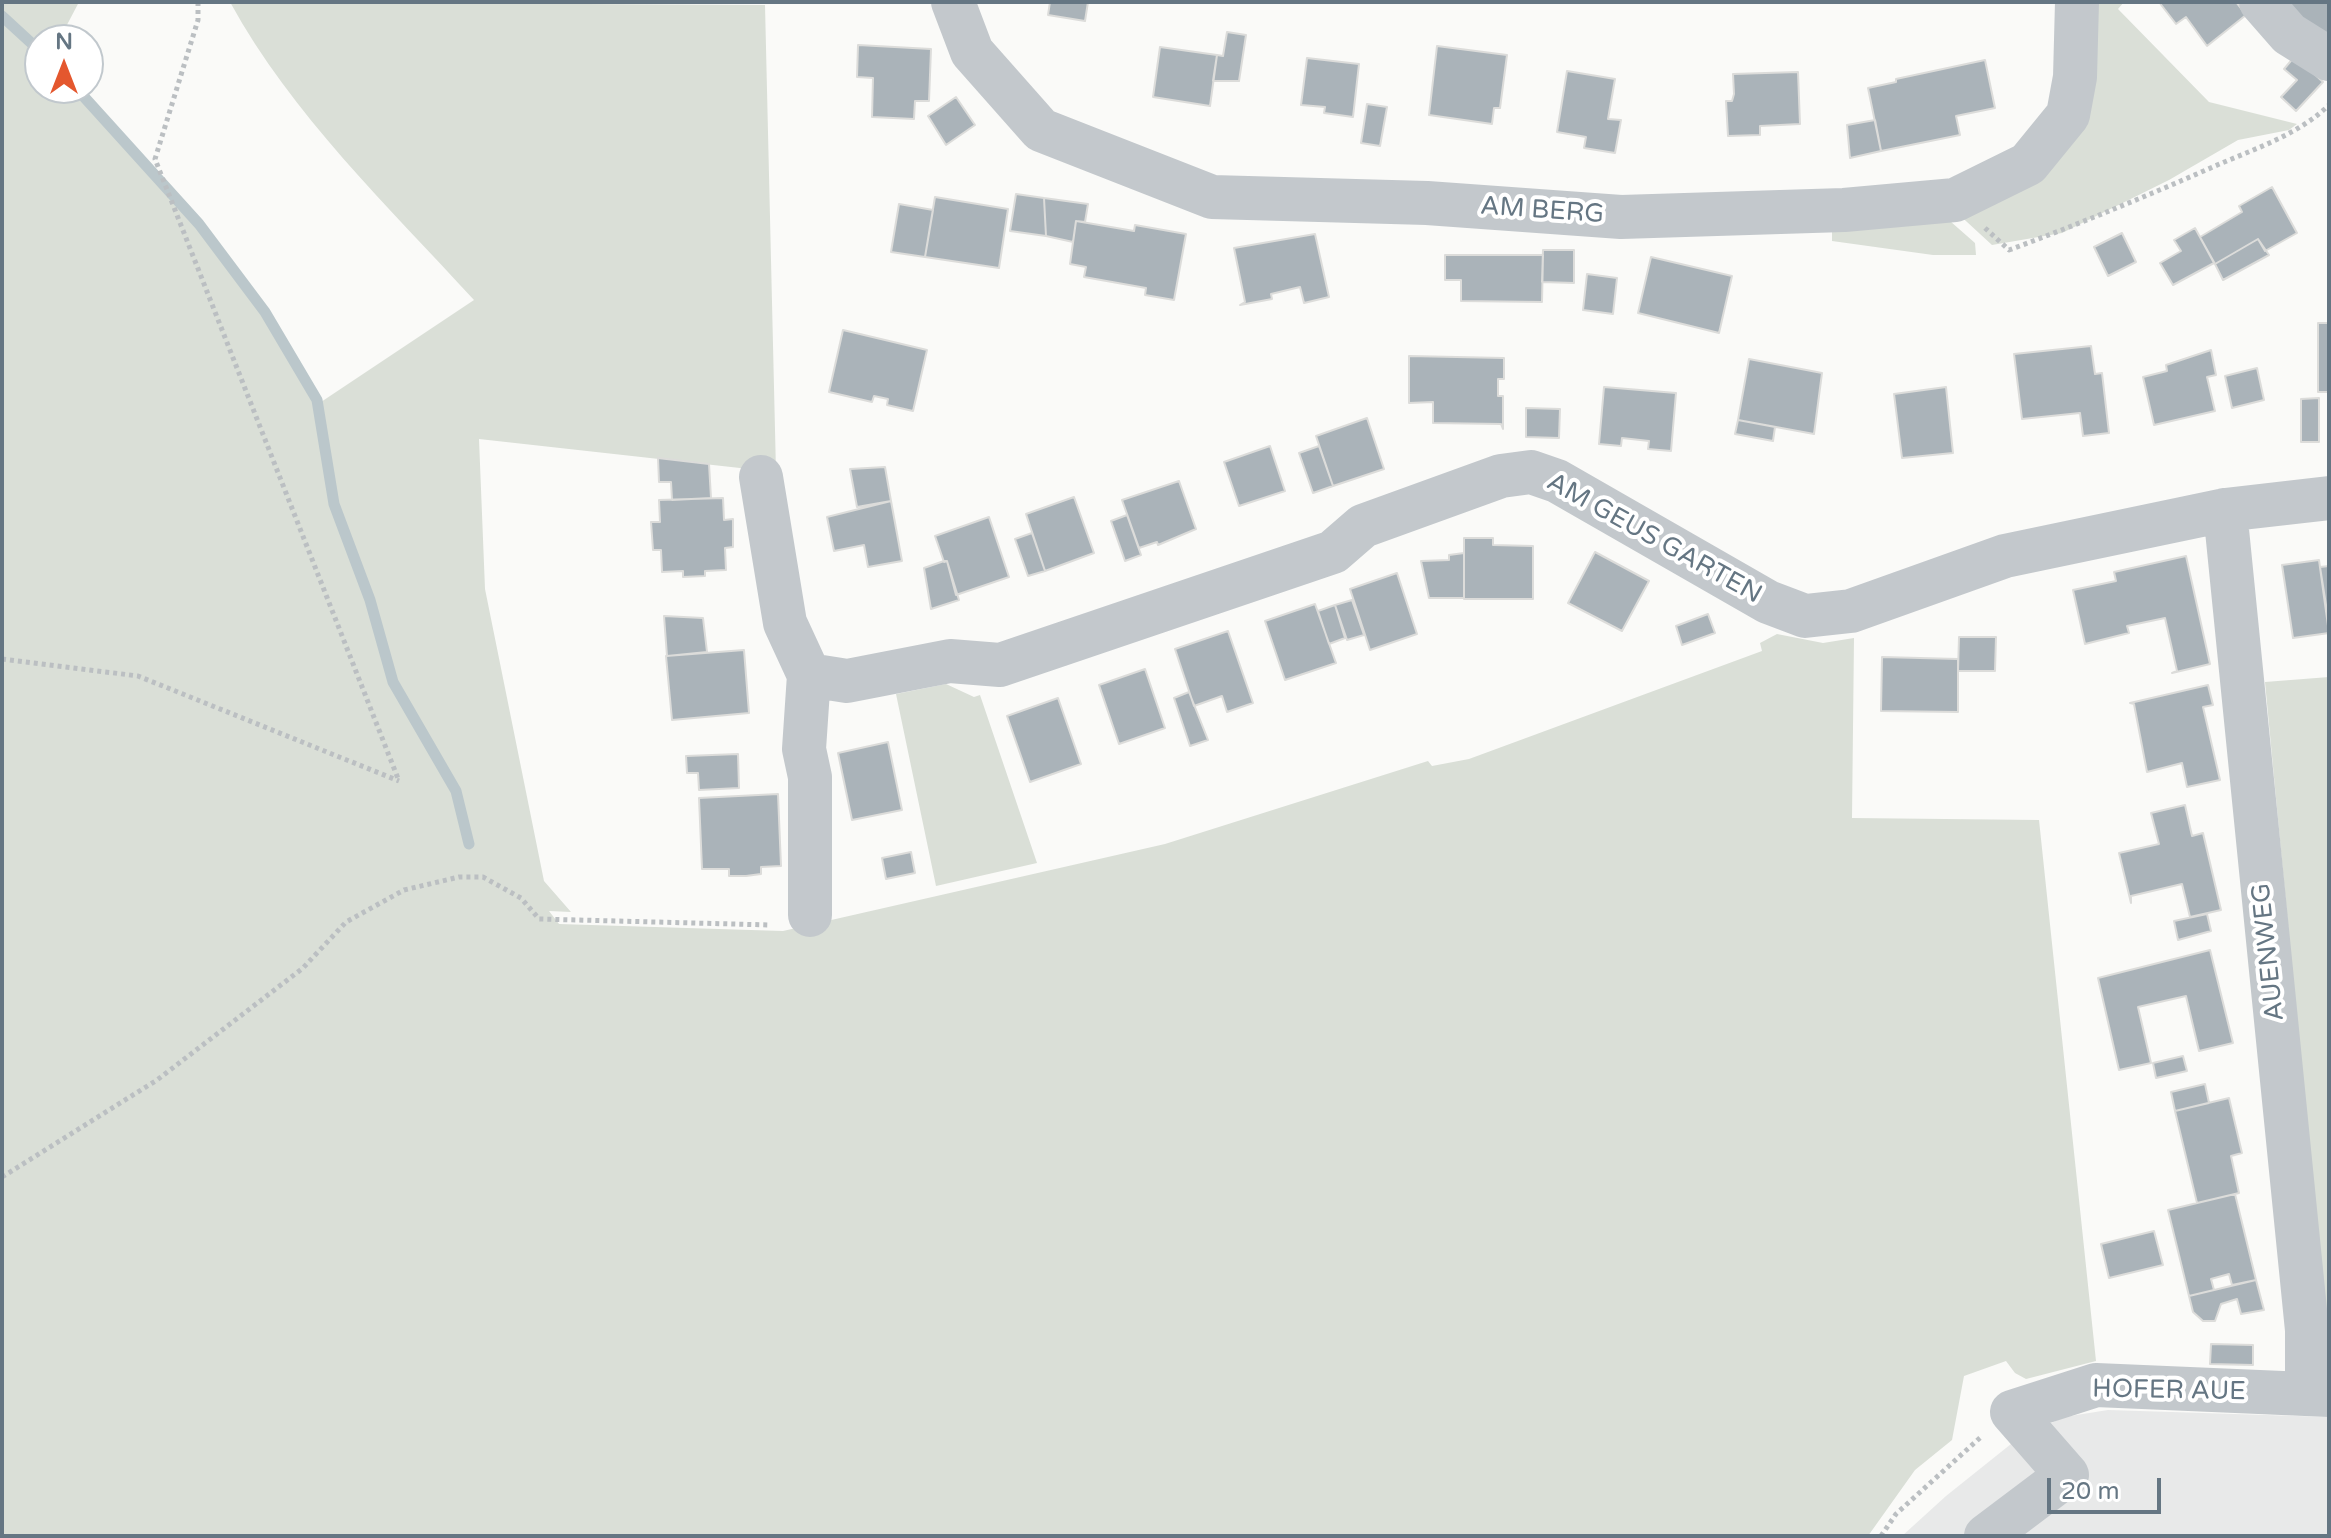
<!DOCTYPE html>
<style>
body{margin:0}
#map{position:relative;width:2331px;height:1538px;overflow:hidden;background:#fafaf8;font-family:"Varela Round",sans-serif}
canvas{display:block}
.frame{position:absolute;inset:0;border:4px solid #657683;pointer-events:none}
.north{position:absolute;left:24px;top:24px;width:80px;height:80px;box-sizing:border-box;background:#fff;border:2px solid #c1c8cd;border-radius:50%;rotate:0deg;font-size:22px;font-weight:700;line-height:32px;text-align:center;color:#657683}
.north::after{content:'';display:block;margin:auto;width:28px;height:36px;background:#e4572e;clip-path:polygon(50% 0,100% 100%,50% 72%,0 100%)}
.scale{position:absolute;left:2047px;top:1478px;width:114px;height:36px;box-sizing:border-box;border:4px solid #657683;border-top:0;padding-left:10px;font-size:24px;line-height:28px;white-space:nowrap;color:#657683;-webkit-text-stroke:6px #fff;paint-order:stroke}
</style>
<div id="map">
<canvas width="2331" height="1538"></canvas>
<div class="frame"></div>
<div class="north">N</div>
<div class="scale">20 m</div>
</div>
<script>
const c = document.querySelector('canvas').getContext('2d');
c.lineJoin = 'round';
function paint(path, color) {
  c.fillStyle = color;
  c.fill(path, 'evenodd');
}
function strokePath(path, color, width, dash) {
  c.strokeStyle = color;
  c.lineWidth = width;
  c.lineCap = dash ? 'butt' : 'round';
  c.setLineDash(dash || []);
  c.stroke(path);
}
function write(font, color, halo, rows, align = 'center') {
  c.font = font + ' "Varela Round",sans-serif';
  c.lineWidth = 8;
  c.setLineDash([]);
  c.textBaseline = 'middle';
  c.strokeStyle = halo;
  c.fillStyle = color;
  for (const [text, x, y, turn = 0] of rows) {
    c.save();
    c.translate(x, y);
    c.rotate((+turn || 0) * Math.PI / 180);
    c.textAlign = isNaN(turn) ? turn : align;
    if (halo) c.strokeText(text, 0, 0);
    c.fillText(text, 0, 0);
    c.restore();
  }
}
const built = new Path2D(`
 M2108 1410 2329 1417V1536H1902L1946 1496 2016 1440 2064 1417Z`);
const green = new Path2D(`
 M2 2H79L59 40H40V88H69L100 118 257 295 321 402 474 300C388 206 292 115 230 2L765 5 776 472 479 439 485 589 544 881 571 912 549 911 559 924 783 931 1165 844 1428 761 1432 766 1469 759 1762 651 1760 643 1777 634 1823 643 1854 638 1852 818 2039 820 2096 1361 2026 1379 2015 1373 2006 1361 1964 1376 1952 1440 1915 1470 1868 1536H2Z
 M2096 2H2124L2118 9 2209 102 2297 124 2289 130 2238 140 2169 180 2062 233 1992 245 1954 210 2031 178Z
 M1942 214 1975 243 1976 255H1933L1832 241V229Z
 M2329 677V1358L2265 682Z
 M946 684 974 697 980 695 1037 863 936 886 896 694Z`);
const stream = new Path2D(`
 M2 16 40 51
 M76 88 199 224 265 312 317 400 334 504 370 600 393 682 456 791 469 844`);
const building = new Path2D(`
 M1050 2H1088L1085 21 1048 15Z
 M2159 2H2236L2246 15 2207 46 2186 17 2176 24Z
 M2290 2H2329V36L2286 9Z
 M1227 32 1246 35 1239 81H1213L1217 55 1223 56Z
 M858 45 931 49 929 101H915L914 119 872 117 873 78 857 77Z
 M1437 46 1507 55 1500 108H1494L1492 124 1429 115Z
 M1160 47 1217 55 1210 106 1153 97Z
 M2295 56 2323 82 2296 111 2281 97 2297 80 2284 69Z
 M1307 58 1359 64 1353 117 1324 113 1325 107 1301 105Z
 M1985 60 1995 108 1956 116 1960 135 1881 151 1868 88 1896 82V79Z
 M1567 71 1615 79 1608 119 1621 120 1615 153 1584 148 1586 137 1557 132Z
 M1798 72 1800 124 1760 126V135L1728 136 1726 101H1732L1734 94 1733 74Z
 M956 97 975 125 946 145 928 116Z
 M1367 104 1387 107 1380 146 1361 143Z
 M1875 120 1881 151 1850 158 1847 125Z
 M2272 187 2297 233 2265 251 2258 239 2215 264 2200 237 2242 212 2239 206Z
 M1016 194 1044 198 1046 236 1010 231Z
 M935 197 1008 209 999 268 925 257Z
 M1044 198 1088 204 1085 222 1076 221 1073 242 1046 236Z
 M899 204 933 210 925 257 891 252Z
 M1076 221 1134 231 1135 225 1186 234 1174 300 1145 295 1146 288 1084 277 1086 267 1070 264Z
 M2195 228 2214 263 2173 285 2160 263 2181 251 2174 240Z
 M2122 233 2136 262 2108 276 2094 247Z
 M1315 234 1329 297 1304 303 1300 287 1271 294 1272 299 1240 305 1245 302 1234 248Z
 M2258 239 2269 255 2223 280 2215 264Z
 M1543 250H1574V283L1542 282Z
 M1445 255H1543L1542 302 1461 301V280H1445Z
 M1651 257 1732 276 1719 333 1638 313Z
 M1587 274 1617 278 1613 314 1583 310Z
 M2318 323H2329V392H2318Z
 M843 330 927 350 913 411 887 405 888 399 874 396 872 402 829 392Z
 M2091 346 2095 374 2102 373 2109 433 2083 436 2080 413 2022 419 2014 354Z
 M2211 350 2216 375 2207 377 2215 411 2154 425 2143 377 2167 371 2166 365Z
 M1409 356 1504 358V379H1498V396H1503V429L1501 424 1433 423V402L1409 403Z
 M1749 359 1822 373 1814 434 1738 420Z
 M2257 368 2264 400 2232 408 2225 376Z
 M1604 387 1676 393 1671 451 1648 449 1649 441 1622 438 1621 446 1599 444Z
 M1946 387 1953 453 1902 458 1894 394Z
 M2319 398V442H2301V399Z
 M1526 408 1560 409 1559 438 1526 437Z
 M1367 418 1384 469 1333 486 1316 436Z
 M1738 420 1775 427 1773 441 1735 434Z
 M1270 446 1285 491 1239 506 1224 462Z
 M1319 446 1333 486 1313 493 1299 453Z
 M658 458 709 464 711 498 672 500 671 482H659Z
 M885 467 891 501 857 507 850 469Z
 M1179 481 1196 529 1158 545 1157 542 1139 548 1122 500Z
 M1074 497 1094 553 1045 571 1026 514Z
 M723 498 724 520 733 519V547L725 548 726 570 705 571V576L683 577V571L662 572 661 550H653L651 522H660L659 500Z
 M891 501 902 561 868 567 864 545 834 551 827 517Z
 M1127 515 1141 555 1125 561 1111 521Z
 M989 517 1009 577 956 595 947 561 944 562 935 536Z
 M1032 533 1045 571 1028 576 1015 539Z
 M1464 538H1493V545L1533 546V599H1464Z
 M1595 552 1649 581 1622 631 1568 603Z
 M1464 553V598H1429L1421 561 1449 560V555Z
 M2186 556 2210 664 2172 673 2177 671 2165 618 2127 626 2129 633 2085 644 2073 590 2116 581 2114 572Z
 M2319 560 2329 633 2293 638 2282 565Z
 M944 561H947L959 600 931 609 924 568Z
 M2329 566V624L2320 567Z
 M1397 573 1417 634 1370 650 1350 589Z
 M1352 600 1364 635 1347 640 1335 605Z
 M1315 604 1336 663 1285 680 1265 621Z
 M1335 605 1345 638 1329 644 1318 611Z
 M1708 614 1715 633 1682 645 1676 626Z
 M664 616 703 618 707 652 667 656Z
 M1228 631 1253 703 1227 712 1222 696 1194 706 1175 649Z
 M1959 637H1996L1995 671H1958Z
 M744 650 749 713 672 720 666 656Z
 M1882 657 1958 659V712L1881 711Z
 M1145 669 1165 728 1119 744 1099 685Z
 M2208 685 2213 705 2203 707 2220 780 2187 787 2182 763 2147 772 2134 704 2130 703Z
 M1189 692 1208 740 1190 746 1174 698Z
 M1058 698 1081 764 1030 782 1007 716Z
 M888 742 902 810 852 820 838 753Z
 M738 754 739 788 699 790 698 773H687L686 756Z
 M778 794 781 866 761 867V874L746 876H729V869H702L699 798Z
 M2185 805 2192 836 2203 833 2221 910 2190 917 2182 884 2131 896V903L2119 853 2159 844 2151 813Z
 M911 852 915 873 886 879 882 858Z
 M2207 914 2211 931 2178 940 2174 921Z
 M2210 950 2233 1043 2199 1051 2186 996 2138 1007 2151 1063 2119 1070 2098 978Z
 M2183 1056 2187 1071 2156 1078 2153 1063Z
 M2205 1084 2209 1103 2175 1111 2171 1092Z
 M2229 1098 2242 1153 2231 1156 2239 1193 2197 1203 2175 1111Z
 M2235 1194 2256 1280 2232 1285 2229 1274 2211 1279 2214 1290 2189 1296 2168 1210Z
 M2154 1231 2163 1265 2109 1278 2101 1244Z
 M2256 1280 2264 1310 2241 1314 2237 1299 2221 1304 2215 1321H2203L2193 1312 2189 1296Z
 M2211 1344 2253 1345V1365L2210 1364Z`);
const path = new Path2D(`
 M198 2V20L155 159 399 781
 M1985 228 2009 250C2079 224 2147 196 2215 166 2254 149 2298 135 2329 105
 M2 659 138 676 399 781
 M2 1177 157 1080 303 968 346 922 404 890 459 877H483L521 898 539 919 771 925
 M1881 1536 1896 1514 1982 1436`);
const minor = new Path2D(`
 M953 2 972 52 1041 130 1212 197 1427 203 1621 217 1844 210 1955 200 2028 164 2068 115 2075 77 2077 2
 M2261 2 2289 34 2329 59
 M761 477 785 623 809 675 804 749 810 777V915
 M2225 510 2307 1330V1394
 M809 675 847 681 950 661 1000 665 1333 552 1363 526 1501 476 1531 472 1557 481 1768 602 1805 616 1851 611 2005 556 2225 510 2329 498
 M1986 1536 2067 1475 2012 1412 2096 1385 2329 1395`);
const streetNames = [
 ["AM BERG",1542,211,4],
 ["AM GEUS GARTEN",1654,539,29],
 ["AUENWEG",2269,952,-96],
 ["HOFER AUE",2169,1391,1]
];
paint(built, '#e8e9e9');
paint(green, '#dadfd7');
strokePath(stream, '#bbc7cb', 11);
paint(building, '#aab3b9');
strokePath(building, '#dcdcda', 2);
strokePath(path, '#bbbfc2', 5, [4, 4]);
strokePath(minor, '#c3c8cc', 44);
write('26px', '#657683', '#fff', streetNames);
</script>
